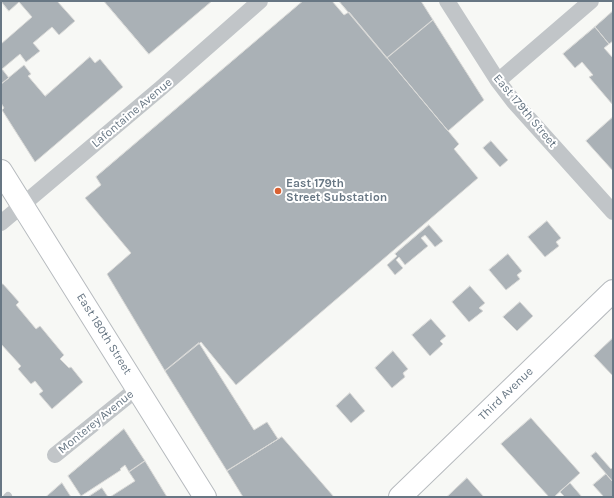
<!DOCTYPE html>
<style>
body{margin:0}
#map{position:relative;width:614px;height:498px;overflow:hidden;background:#f7f8f5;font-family:Karla,sans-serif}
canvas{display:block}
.frame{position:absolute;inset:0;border:2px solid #687784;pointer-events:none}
</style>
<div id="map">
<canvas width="614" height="498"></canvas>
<div class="frame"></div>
</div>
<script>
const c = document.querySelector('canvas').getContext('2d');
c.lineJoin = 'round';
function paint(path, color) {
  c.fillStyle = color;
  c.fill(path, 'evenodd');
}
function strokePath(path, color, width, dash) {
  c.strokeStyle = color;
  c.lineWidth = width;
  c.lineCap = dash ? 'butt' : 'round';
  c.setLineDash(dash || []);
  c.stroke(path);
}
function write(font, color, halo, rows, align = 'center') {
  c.font = font + ' Karla,sans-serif';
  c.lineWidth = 4;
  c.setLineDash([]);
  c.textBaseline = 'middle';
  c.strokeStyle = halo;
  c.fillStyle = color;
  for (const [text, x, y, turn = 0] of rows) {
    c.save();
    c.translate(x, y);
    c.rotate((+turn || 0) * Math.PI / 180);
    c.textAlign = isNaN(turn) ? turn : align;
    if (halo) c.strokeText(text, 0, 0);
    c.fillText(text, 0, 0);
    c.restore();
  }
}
const building = new Path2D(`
 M1 1H57L75 21 59 35 52 27 33 43 40 51 26 62 20 54 2 69 9 78 1 84V44L32 17 19 2 9 11Z
 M104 1H212L149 54Z
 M303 1H332L344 15 349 12 459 144 454 149 478 178 236 385 201 342 165 371 107 274 131 253 85 198 101 185 96 177Z
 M339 1H421L433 20 387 58Z
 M613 11V41L609 44 595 27Z
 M433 20 484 100 448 131 387 58Z
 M595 27 609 44 604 48 613 58 612 104 589 77 593 75 582 62 575 68 563 54Z
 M90 57 95 63 100 59 123 87 35 162 2 110 4 108 1 103V84L24 65 31 74 28 76 45 96Z
 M613 117V171L586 141Z
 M491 141 508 160 500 167 483 148Z
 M547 221 561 238 556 242 559 246 545 257 528 237Z
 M429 225 443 241 435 247 425 235 421 238 428 246 405 265 399 257 396 260 403 268 395 275 387 265 397 256 395 254Z
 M508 254 522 271 517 275 520 279 506 290 489 270Z
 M1 284H3L19 302 16 305 36 329 40 326 64 355 60 359 69 368 71 367 83 382 52 409 39 394 43 391 35 381 31 384 18 369 21 366 1 344Z
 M470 286 485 303 479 308 483 311 469 322 452 302Z
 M520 302 533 316 517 331 503 317Z
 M431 319 446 336 440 341 443 344 430 356 412 335Z
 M613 338V376L594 356Z
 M199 343 254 430 267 422 278 439 227 471 165 371Z
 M393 351 408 369 403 373 405 377 392 388 375 368Z
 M350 393 365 411 351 423 336 406Z
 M531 418 580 473 554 497H549L501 444Z
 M124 429 145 461 129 472 125 465 120 469 121 470 81 496 68 476Z
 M282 437 334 497H243L227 471Z
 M596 452 611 469 613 467V482L591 456Z
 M145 461 167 497H110L135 481 129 472Z
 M606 474 613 482V497H604L593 485Z
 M467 478 484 497H447Z
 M62 483 71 497H46Z
 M570 483 582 497H565L560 492Z
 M102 488 108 497H88Z`);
const lane = new Path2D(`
 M7 497 8 496`);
const street = new Path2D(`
 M447 1 498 81 514 102 613 212
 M498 81 591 1
 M1 223 161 88 260 1
 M55 455 138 388`);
const secondary = new Path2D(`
 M1 171 205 497
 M400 497 613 291`);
const markers = [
 [278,191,4,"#da6132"]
];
const streetNames = [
 ["East 179th Street",525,111,50],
 ["Lafontaine Avenue",132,113,-40],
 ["East 180th Street",104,334,58],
 ["Third Avenue",506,394,-44],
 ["Monterey Avenue",96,422,-39]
];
const poiNames = [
 ["East 179th",286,184],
 ["Street Substation",286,198]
];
paint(building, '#aab1b6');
strokePath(building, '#d9d9d7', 1);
strokePath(secondary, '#b6babe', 24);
strokePath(lane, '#c1c5c8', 8);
strokePath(street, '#c1c5c8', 16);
strokePath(secondary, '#fff', 22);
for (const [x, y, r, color] of markers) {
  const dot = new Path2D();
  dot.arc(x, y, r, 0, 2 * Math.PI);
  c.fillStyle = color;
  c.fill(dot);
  strokePath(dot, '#fff', 1.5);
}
write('12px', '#687784', '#fff', streetNames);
write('bold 12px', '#687784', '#fff', poiNames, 'left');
</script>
